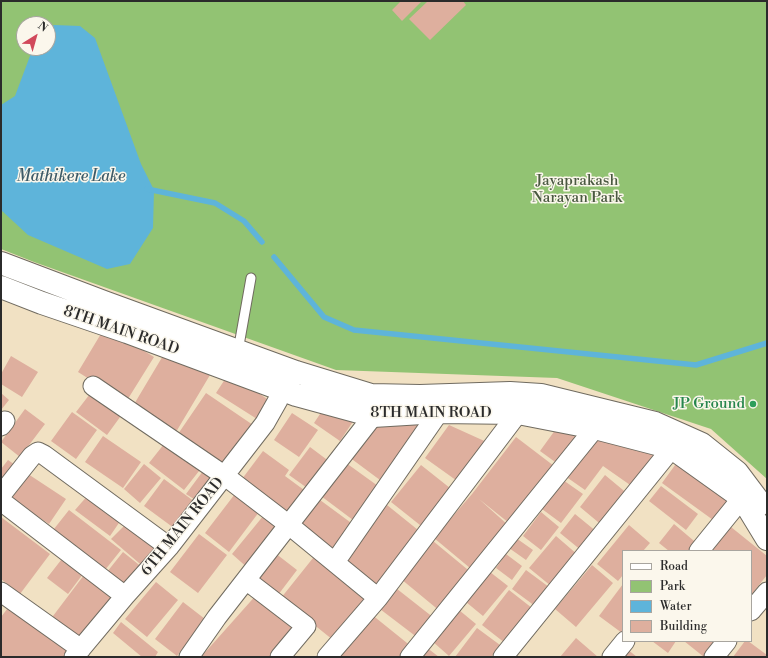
<!DOCTYPE html>
<style>
body{margin:0}
#map{position:relative;width:768px;height:658px;overflow:hidden;background:#f1e1c3;font-family:"Libre Bodoni",serif}
canvas{display:block}
.frame{position:absolute;inset:0;border:2px solid #2b2b2b;pointer-events:none}
.legend{position:absolute;left:622px;top:550px;width:130px;height:92px;box-sizing:border-box;background:#fbf7ec;border:1px solid #a8a59f;margin:0;padding:5px 7px;list-style:none;font-size:12px;color:#2b2b2b}
.legend li{display:flex;align-items:center;gap:8px;height:20px}
.legend b{width:20px;border:1px solid #a8a59f}
.north{position:absolute;left:16px;top:16px;width:40px;height:40px;box-sizing:border-box;background:#fbf7ec;border:1px solid #a8a59f;border-radius:50%;rotate:37deg;font-size:11px;font-weight:700;line-height:16px;text-align:center;color:#2b2b2b}
.north::after{content:'';display:block;margin:auto;width:14px;height:18px;background:#d1495b;clip-path:polygon(50% 0,100% 100%,50% 72%,0 100%)}
</style>
<div id="map">
<canvas width="768" height="658"></canvas>
<div class="frame"></div>
<ul class="legend">
<li><b style="height:5px;background:#fff"></b>Road</li>
<li><b style="height:11px;background:#92c373"></b>Park</li>
<li><b style="height:11px;background:#5eb4da"></b>Water</li>
<li><b style="height:11px;background:#deaf9e"></b>Building</li>
</ul>
<div class="north">N</div>
</div>
<script>
const c = document.querySelector('canvas').getContext('2d');
c.lineJoin = 'round';
function paint(path, color) {
  c.fillStyle = color;
  c.fill(path, 'evenodd');
}
function strokePath(path, color, width, dash) {
  c.strokeStyle = color;
  c.lineWidth = width;
  c.lineCap = dash ? 'butt' : 'round';
  c.setLineDash(dash || []);
  c.stroke(path);
}
function write(font, color, halo, rows, align = 'center') {
  c.font = font + ' "Libre Bodoni",serif';
  c.lineWidth = 3;
  c.setLineDash([]);
  c.textBaseline = 'middle';
  c.strokeStyle = halo;
  c.fillStyle = color;
  for (const [text, x, y, turn = 0] of rows) {
    c.save();
    c.translate(x, y);
    c.rotate((+turn || 0) * Math.PI / 180);
    c.textAlign = isNaN(turn) ? turn : align;
    if (halo) c.strokeText(text, 0, 0);
    c.fillText(text, 0, 0);
    c.restore();
  }
}
const green = new Path2D(`
 M1 1H767V479L711 429 557 378 336 370 34 262 1 249ZM24 24H48V48H24Z`);
const water = new Path2D(`
 M54 25 80 26 95 38 141 164 154 190 153 228 130 264 107 269 28 235 1 210V105L15 96 33 48H48V30Z`);
const stream = new Path2D(`
 M147 189 215 203 244 221 262 242
 M274 257 324 317 354 330 696 365 767 343`);
const building = new Path2D(`
 M401 1H422L402 21 392 10Z
 M428 1H463L466 5 430 40 409 19Z
 M105 327 154 357 126 402 78 372Z
 M167 349 210 375 176 432 133 406Z
 M11 356 38 372 22 397 1 384V374Z
 M229 373 270 401 257 419 216 393Z
 M93 390 123 413 107 435 76 412Z
 M1 393 9 400 1 410Z
 M206 393 256 427 227 468 178 434Z
 M324 408 356 417 340 441 314 423Z
 M25 409 45 424 20 457 1 442Z
 M72 412 97 430 76 459 51 441Z
 M292 413 318 430 299 457 274 440Z
 M373 420 426 425 384 483 345 454Z
 M561 422 583 438 562 467 540 451Z
 M449 425 491 444 460 483 425 458Z
 M599 432 655 456 633 487 603 466 585 490 565 476Z
 M103 436 141 462 123 488 85 462Z
 M516 437 558 469 514 527 479 499 508 525 470 568 434 538 472 494Z
 M168 439 203 466 184 490 149 463Z
 M310 447 330 462 310 490 289 475Z
 M263 451 289 470 285 476 304 490 288 512 242 479Z
 M681 457 739 499 720 525 662 483Z
 M8 460 18 467 1 490V469Z
 M342 460 378 486 353 520 317 493Z
 M144 464 161 478 140 503 124 489Z
 M421 465 455 492 425 529 391 502Z
 M206 467 218 477 200 503 186 494Z
 M25 472 66 499 49 524 8 497Z
 M605 475 629 495 604 527 580 507Z
 M164 479 199 505 178 531 144 506Z
 M563 480 583 494 561 523 542 509Z
 M661 486 698 514 686 530 649 501Z
 M238 490 262 508 229 552 205 533Z
 M89 494 123 517 110 536 75 510Z
 M316 497 354 525 333 554 295 526Z
 M387 505 423 534 380 590 343 562Z
 M69 510 121 550 101 575 50 534Z
 M541 512 559 527 541 550 523 536Z
 M575 514 597 532 582 551 560 533Z
 M264 515 283 530 250 570 232 554Z
 M1 517 50 554 20 594 1 579Z
 M127 523 160 548 146 569 111 539Z
 M726 523 767 556V575L751 595V551H704Z
 M674 524 700 546 696 551H669L659 543Z
 M629 525 650 543 643 551H623V575L618 581 597 564Z
 M199 534 227 555 198 593 170 572Z
 M556 536 578 555 551 586 529 568Z
 M516 538 533 550 526 560 509 548Z
 M433 541 473 574 441 612 401 579Z
 M123 552 143 568 123 593 103 577Z
 M275 553 297 570 278 595 256 577Z
 M317 553 369 595 333 640 281 598Z
 M506 554 522 566 512 580 496 568Z
 M65 555 86 570 68 594 47 578Z
 M592 565 613 583 576 627 555 609Z
 M526 570 553 590 539 609 512 589Z
 M490 572 508 586 483 616 466 602Z
 M84 575 114 598 81 643 50 620Z
 M156 582 178 600 147 637 125 619Z
 M623 584V632L622 633 599 616Z
 M392 585 434 618 418 638 376 606Z
 M509 590 532 608 505 643 482 625Z
 M258 593 297 627 271 657H201Z
 M183 602 205 619 177 656 155 639Z
 M11 604 70 649 64 657H1V617Z
 M459 610 476 624 449 656 432 641Z
 M371 614 412 647 404 657H336Z
 M121 622 158 652 155 657H142L113 633Z
 M477 628 500 645 491 657H455Z
 M576 638 598 657H560Z
 M652 641H676L668 653Z
 M684 641H719L706 657H704Z
 M745 641H748L767 655V657H733Z
 M426 647 439 657H418Z
 M627 649 637 657H620Z`);
const service = new Path2D(`
 M238 351 251 278`);
const minor = new Path2D(`
 M93 386 225 476 289 525 378 598
 M1 426 5 421
 M1 495 32 456 38 452 44 455 169 547
 M1 501 125 596
 M699 551 742 498
 M335 562 439 412
 M246 580 306 626 280 657
 M1 592 81 649
 M751 611 767 592
 M74 657 125 596 169 547 265 423 278 400 280 389
 M189 657 217 617 373 416
 M327 657 378 598 518 413
 M410 657 595 428
 M503 657 672 448
 M612 657 625 641
 M714 657 727 641`);
const tertiary = new Path2D(`
 M1 263 104 302 296 372 371 395 420 396 510 393 541 395 655 423 702 444 737 472 761 504
 M1 287 42 303 127 332 296 395 373 416 439 412 518 413 595 428 672 448 742 498 767 539`);
const markers = [
 [753,404,4,"#2e9e5b"]
];
const parkNames = [
 ["Jayaprakash",577,181],
 ["Narayan Park",577,198]
];
const streetNames = [
 ["8TH MAIN ROAD",121,331,19],
 ["8TH MAIN ROAD",431,413],
 ["6TH MAIN ROAD",183,527,-51]
];
const leisureNames = [
 ["JP Ground",745,404]
];
const waterNames = [
 ["Mathikere Lake",71,177]
];
paint(green, '#92c373');
paint(water, '#5eb4da');
strokePath(stream, '#5eb4da', 5.5);
paint(building, '#deaf9e');
strokePath(service, '#706b60', 11);
strokePath(minor, '#706b60', 21);
strokePath(tertiary, '#706b60', 24);
strokePath(service, '#fff', 9);
strokePath(minor, '#fff', 19);
strokePath(tertiary, '#fff', 22);
for (const [x, y, r, color] of markers) {
  const dot = new Path2D();
  dot.arc(x, y, r, 0, 2 * Math.PI);
  c.fillStyle = color;
  c.fill(dot);
  strokePath(dot, '#fbf7ec', 1.5);
}
write('15px', '#4a5941', '#fbf7ec', parkNames);
write('15px', '#2b2b2b', '#fbf7ec', streetNames);
write('15px', '#27864d', '#fbf7ec', leisureNames, 'right');
write('italic 16px', '#3d5b68', '#fbf7ec', waterNames);
</script>
